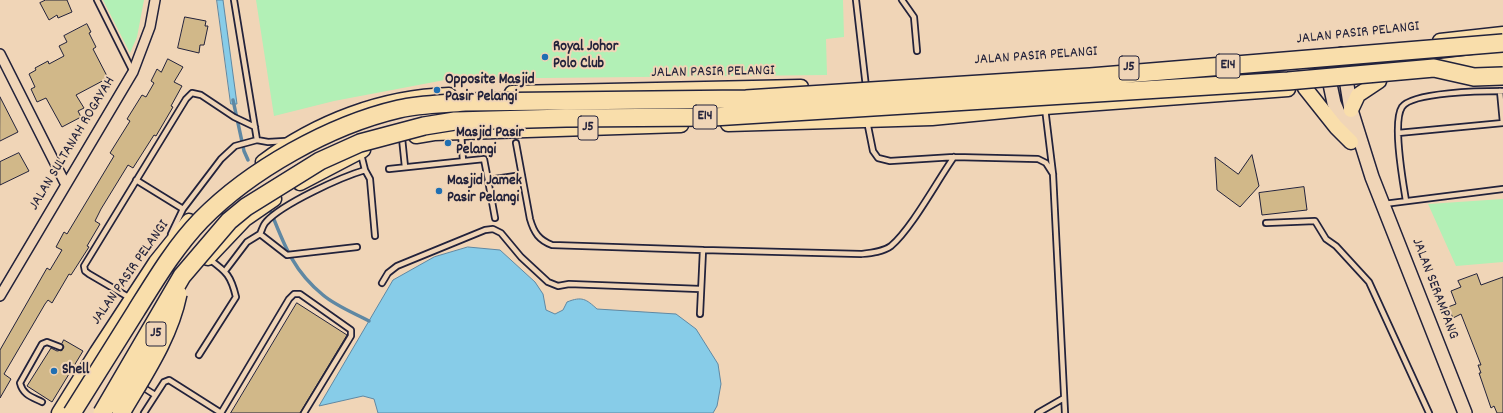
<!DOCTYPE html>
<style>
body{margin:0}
canvas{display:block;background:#f0d5b7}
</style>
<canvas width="1503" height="413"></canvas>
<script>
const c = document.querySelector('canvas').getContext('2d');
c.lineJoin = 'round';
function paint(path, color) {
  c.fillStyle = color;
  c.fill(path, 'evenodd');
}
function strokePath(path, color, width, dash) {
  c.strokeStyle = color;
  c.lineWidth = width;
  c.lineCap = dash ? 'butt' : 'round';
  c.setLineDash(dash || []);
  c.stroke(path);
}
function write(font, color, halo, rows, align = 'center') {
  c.font = font + ' Dekko,sans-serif';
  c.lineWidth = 4;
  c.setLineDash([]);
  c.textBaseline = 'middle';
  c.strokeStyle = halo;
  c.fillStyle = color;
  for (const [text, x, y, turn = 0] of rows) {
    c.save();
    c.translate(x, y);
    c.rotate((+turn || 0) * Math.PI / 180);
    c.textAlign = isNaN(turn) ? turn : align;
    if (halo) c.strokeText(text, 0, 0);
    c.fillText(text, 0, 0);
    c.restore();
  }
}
const green = new Path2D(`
 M103 0H144L137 37 130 53Z
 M256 0H843L844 37 826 39 827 75 450 79 334 101 274 116Z
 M1503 199V262L1456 266 1428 204Z`);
const water = new Path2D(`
 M217 0H223L237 104H231Z
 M468 247 500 250 535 282 543 294 546 310 555 314 563 310 567 302C582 296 586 299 597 309L676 314 696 329 718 364 721 384 717 406 713 413H378L374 399 363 396 319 406 393 280 434 257Z`);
const stream = new Path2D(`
 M233 100 244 151 248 160
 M271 212C284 245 294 272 323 295 336 306 354 313 369 321`);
const building = new Path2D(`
 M46 0H67L72 12 58 18 57 15 49 20 40 3Z
 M185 17 206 21 205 26H208L204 45H200L199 53 178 48Z
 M87 24 91 32 89 33 96 47 93 49 108 78 76 95 84 108 78 111 81 117 62 127 46 98 37 102 31 89 35 87 29 74 36 70 35 68 48 61 49 64 64 56 59 46 67 42 64 36Z
 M168 59 183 67 174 82 182 86 171 106 173 107 156 136 154 135 133 168 128 165 101 209 95 221 100 224 87 246 89 247 71 275 69 274 52 303 48 300 45 304 4 374 11 379 0 398V350L47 268 50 270 62 250 56 247 64 232 67 234 114 156 110 153 130 121 127 119 142 95 146 97 154 83 151 81 157 69 161 72Z
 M0 97 18 132 0 141Z
 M19 153 29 171 0 185V162Z
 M1252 155 1259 186 1240 207 1217 190 1215 157 1238 174Z
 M1304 187 1307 210 1262 215 1259 193Z
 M1477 274 1481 285 1503 277V413H1497L1494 406 1491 408 1479 373H1481L1478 365H1481L1461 314 1453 318 1448 307 1456 304 1451 291 1461 287 1458 281Z
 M297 303 347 335 300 413H231Z
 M64 340 83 351 52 402 27 386 51 348 57 351 62 350 64 347 62 344Z`);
const service = new Path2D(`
 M97 0 133 72
 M234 0 257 140
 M856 0 866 87
 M902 0 914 17 917 51
 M1500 91 1503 123
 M1045 108 1053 174 1065 413
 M867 121 873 151 878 158 890 161 954 157 1038 159 1046 163 1053 174
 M461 133 463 161
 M1398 133 1503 123
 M402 138 405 167
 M516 143 530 219C534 233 539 240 552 245L703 250
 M361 154 365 170 370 179 375 236
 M389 169 484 159 488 180 522 175
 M136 180 183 209
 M488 180 495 218
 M1406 201C1403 182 1392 122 1402 107 1412 92 1483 91 1503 91
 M1384 204 1503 189
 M1266 223 1315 221 1326 239 1336 246 1369 282 1429 413
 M171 234 183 209 221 159 235 146 257 140 268 142 285 141
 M260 234C262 230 263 225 266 222 282 204 341 177 365 170
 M225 271 247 242 260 234 287 255 357 247
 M382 283 388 273 397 266 485 230 493 229 501 233 521 257 548 282 558 286 569 284 700 289
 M130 298 89 274 85 271 84 266 186 99 192 93 201 95 234 117 255 127
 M700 314 703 250 861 254C871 253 883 252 891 246 912 228 937 181 954 157
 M199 355 236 297C231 276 227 272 209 259
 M141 386 155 395
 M42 402C32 397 23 395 20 383L42 344 47 342 60 347
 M144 413 164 382 169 380 221 413
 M221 413 289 299 294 294H300L351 330V336L304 413
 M1038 413 1064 398`);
const minor = new Path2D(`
 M0 54 65 183
 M0 296 133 72 150 27 155 0`);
const secondary = new Path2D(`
 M1342 54 1351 110 1372 177 1465 413
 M1324 56 1334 103 1348 136`);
const primary = new Path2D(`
 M1440 41 1503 34
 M1305 88 1336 127 1351 142
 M512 93 801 87
 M1351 110 1358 95 1379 81
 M728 124 932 118 1045 107 1288 89
 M416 136 434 133 681 125
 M263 162C317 122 382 97 449 95
 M300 183 363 150
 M208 258 245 219 274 199
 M59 413 97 352 156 262 189 221`);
const motorway = new Path2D(`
 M1438 68 1503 60`);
const motorwayBridge = new Path2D(`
 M72 413C93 379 115 345 136 311 156 279 175 247 201 220 250 170 330 125 399 109 420 104 443 104 465 102L746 99 1090 77 1503 43
 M102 413 182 276 229 221 246 207 320 161 360 143 424 126 455 121 566 118 713 117 1288 81 1434 68 1474 77 1503 76
 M121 413C143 375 169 338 178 294`);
const markers = [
 [545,57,4,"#1f6fb2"],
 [437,90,4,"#1f6fb2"],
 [448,143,4,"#1f6fb2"],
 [439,191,4,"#1f6fb2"],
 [54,371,4,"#1f6fb2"]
];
const shields = [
 [1228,66,24],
 [1129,68,20],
 [705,117,24],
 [588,128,20],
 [156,334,20]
];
const shieldNames = [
 ["E14",1228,66],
 ["J5",1129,68],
 ["E14",705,117],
 ["J5",588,128],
 ["J5",156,334]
];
const streetNames = [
 ["JALAN PASIR PELANGI",1358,34,-6],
 ["JALAN PASIR PELANGI",1036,57,-4],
 ["JALAN PASIR PELANGI",713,73,-1],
 ["JALAN SULTANAH ROGAYAH",73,144,-59],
 ["JALAN PASIR PELANGI",131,273,-55],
 ["JALAN SERAMPANG",1434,289,69]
];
const poiNames = [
 ["Royal Johor",553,48],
 ["Polo Club",553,65],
 ["Opposite Masjid",445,81],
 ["Pasir Pelangi",445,98],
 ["Masjid Pasir",456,134],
 ["Pelangi",456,151],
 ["Masjid Jamek",447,182],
 ["Pasir Pelangi",447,199],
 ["Shell",62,371]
];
paint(green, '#b2f0b6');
paint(water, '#87cce8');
strokePath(water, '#5f88a3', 1);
strokePath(stream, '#5f88a3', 3.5);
paint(building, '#d1b889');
strokePath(building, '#22223b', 1);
strokePath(service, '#22223b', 8);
strokePath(minor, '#22223b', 12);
strokePath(secondary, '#22223b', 16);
strokePath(primary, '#22223b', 17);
strokePath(motorway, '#22223b', 20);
strokePath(service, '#f0d5b7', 4.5);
strokePath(minor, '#f0d5b7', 9);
strokePath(secondary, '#f0d5b7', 13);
strokePath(primary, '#f9deab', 14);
strokePath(motorway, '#f9deab', 17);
strokePath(motorwayBridge, '#22223b', 20, []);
strokePath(motorwayBridge, '#f9deab', 17);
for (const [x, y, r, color] of markers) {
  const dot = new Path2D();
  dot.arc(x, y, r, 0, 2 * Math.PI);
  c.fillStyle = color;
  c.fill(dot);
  strokePath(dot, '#f0d5b7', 1.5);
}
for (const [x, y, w] of shields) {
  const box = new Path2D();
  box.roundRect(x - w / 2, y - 12, w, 24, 3);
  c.fillStyle = '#f0d5b7';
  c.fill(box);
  strokePath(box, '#22223b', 1);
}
write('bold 14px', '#22223b', null, shieldNames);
write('15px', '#22223b', '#f0d5b7', streetNames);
write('bold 15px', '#22223b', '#f0d5b7', poiNames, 'left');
</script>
